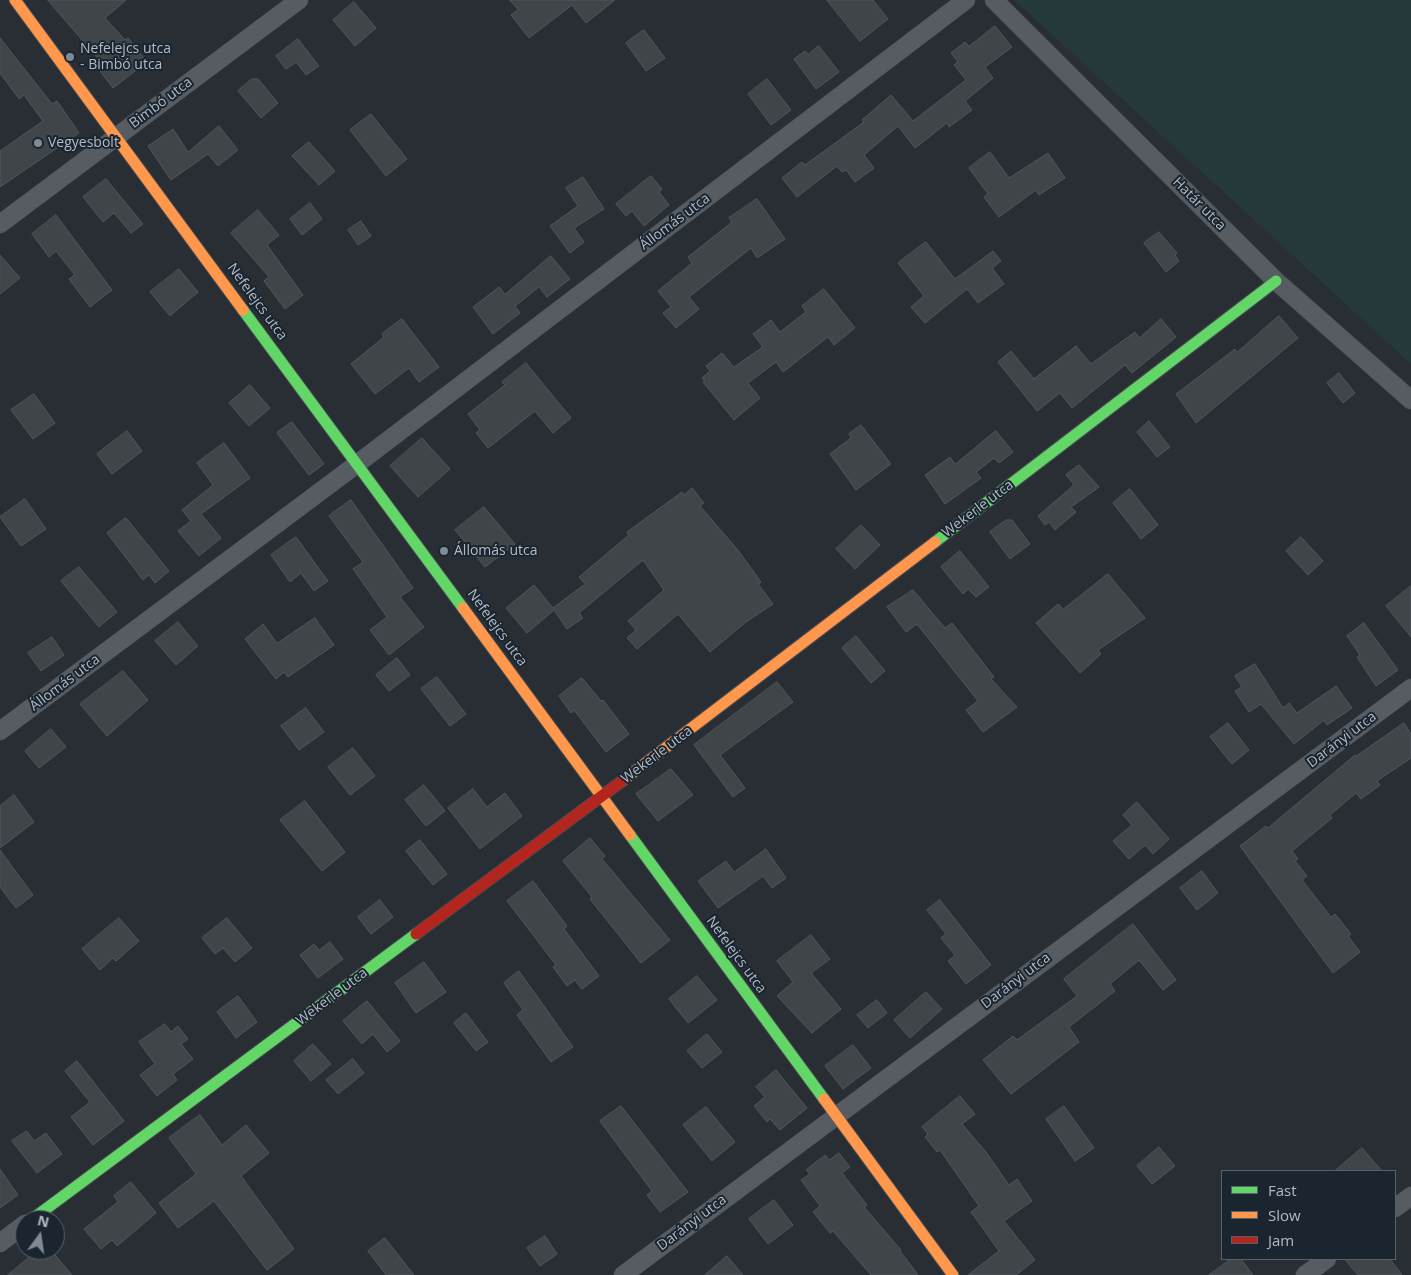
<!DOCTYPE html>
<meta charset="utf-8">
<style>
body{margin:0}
#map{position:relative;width:1411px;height:1275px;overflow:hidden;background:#282e34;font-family:"Open Sans",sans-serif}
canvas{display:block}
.legend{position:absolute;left:1221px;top:1170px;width:175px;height:90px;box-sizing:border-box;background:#1b252f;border:1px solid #57616b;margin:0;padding:6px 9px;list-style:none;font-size:15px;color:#b0bbc6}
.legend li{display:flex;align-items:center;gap:10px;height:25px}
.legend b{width:25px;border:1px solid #57616b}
.north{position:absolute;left:15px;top:1210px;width:50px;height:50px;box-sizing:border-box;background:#1b252f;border:1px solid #57616b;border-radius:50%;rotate:14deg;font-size:14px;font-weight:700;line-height:20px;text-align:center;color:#b0bbc6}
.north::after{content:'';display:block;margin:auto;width:18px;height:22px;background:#808a93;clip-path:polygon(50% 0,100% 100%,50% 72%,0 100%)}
</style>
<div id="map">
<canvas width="1411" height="1275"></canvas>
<ul class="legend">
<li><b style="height:6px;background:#63d668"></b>Fast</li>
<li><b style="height:6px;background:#ff974d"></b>Slow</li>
<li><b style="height:6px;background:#b3261e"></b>Jam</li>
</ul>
<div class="north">N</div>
</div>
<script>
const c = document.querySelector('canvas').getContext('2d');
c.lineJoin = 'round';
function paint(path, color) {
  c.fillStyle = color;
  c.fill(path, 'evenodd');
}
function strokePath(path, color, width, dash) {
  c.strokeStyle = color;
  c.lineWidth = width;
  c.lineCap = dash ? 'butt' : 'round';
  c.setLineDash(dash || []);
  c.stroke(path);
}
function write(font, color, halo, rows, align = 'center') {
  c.font = font + ' "Open Sans",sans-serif';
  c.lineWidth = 4;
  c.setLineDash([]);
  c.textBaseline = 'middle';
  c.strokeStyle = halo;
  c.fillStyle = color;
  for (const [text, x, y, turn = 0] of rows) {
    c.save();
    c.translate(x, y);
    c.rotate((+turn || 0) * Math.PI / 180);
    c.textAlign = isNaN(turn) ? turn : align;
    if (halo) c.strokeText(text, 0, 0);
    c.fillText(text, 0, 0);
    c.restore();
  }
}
const green = new Path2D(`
 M1014 0H1411V364Z`);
const building = new Path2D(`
 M48 0H126L105 18 125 40 128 38 147 62 113 88 94 63 99 60Z
 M510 0H615L586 23 572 5 529 38 511 15 518 10Z
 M827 0H873L888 19 860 41Z
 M354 2 376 28 355 46 333 20Z
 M995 26 1012 47 985 67 993 78 965 101 972 110 949 127 947 123 915 148 898 126 864 155 874 168 855 182 846 170 842 172 837 166 797 197 782 178 802 162 805 165 864 122 862 120 891 95 913 121 966 80 954 65 958 62 951 53 965 42 969 46Z
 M644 30 665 58 646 71 626 43Z
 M0 38 52 104 57 101 79 133 0 187V151L43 121 24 95 19 99 0 73Z
 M298 39 319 66 306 75 296 62 286 69 276 56Z
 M819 46 839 72 816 89 794 59 805 51 808 54Z
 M252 79H258L278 103 261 118 238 91Z
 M767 79 791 110 771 125 748 94Z
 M371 114 407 159 386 176 350 130Z
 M219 126 238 150 218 166 208 154 171 180 148 146 173 129 188 152Z
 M309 142 335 171 319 185 292 156Z
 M990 152 1009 178 1048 153 1065 178 1039 195 1036 190 999 217 984 197 988 194 969 168Z
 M651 176 662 189 659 192 669 205 644 226 632 211 626 216 616 204Z
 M583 177 604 209 574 228 584 242 570 253 550 226 578 206 566 188Z
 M106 179 143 224 131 233 114 213 103 222 83 197Z
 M757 199 785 239 757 258 751 248 689 297 699 309 676 328 663 313 671 307 658 291 692 263 688 257 732 222 729 218Z
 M310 203 322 219 302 235 290 219Z
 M258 210 279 235 267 245 303 295 285 309 264 281 269 277 231 233Z
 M56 215 112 290 90 307 69 279 75 275 56 251 49 257 32 234Z
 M361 221 371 236 358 245 348 230Z
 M1159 232 1177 253 1175 255 1179 261 1166 272 1144 243Z
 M926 242 955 279 993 251 1001 261 992 268 1004 284 978 303 967 289 925 323 911 307 924 296 898 263Z
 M0 255 20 278 0 294Z
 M551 256 570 279 547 297 539 287 515 306 520 313 493 334 473 307 499 287 505 294Z
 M179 269 198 292 170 316 150 292Z
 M824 289 855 328 834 345 828 337 783 372 776 362 748 383 760 398 734 420 703 382 705 381 702 378 710 371 706 366 722 353 734 367 763 347 753 334 771 320 780 332 806 312 802 306Z
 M1279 316 1298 338 1196 423 1176 394 1235 349 1237 352Z
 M402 319 439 367 419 382 409 368 375 394 351 364 384 337 382 334Z
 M1161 319 1176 337 1132 373 1125 365 1072 408 1060 393 1037 411 998 362 1011 351 1034 379 1076 346 1091 364 1135 332 1139 338Z
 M526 363 571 418 553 433 535 411 488 448 476 433 480 430 468 414 505 385 502 382Z
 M1339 373 1355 393 1343 403 1327 383Z
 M250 385 270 408 249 426 229 403Z
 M34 394 55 423 33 439 11 410Z
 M1149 421 1170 447 1157 457 1137 432Z
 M292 422 324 464 309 475 277 433Z
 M861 425 891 464 856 490 830 454 851 438 849 434Z
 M127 431 142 451 112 474 97 454Z
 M996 431 1013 452 999 463 994 458 976 472 981 478 945 504 925 475 950 457 955 464Z
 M422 438 450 469 418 497 390 466Z
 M224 443 250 478 201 514 221 538 199 556 178 531 191 521 182 510 213 485 197 463Z
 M1079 465 1099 487 1071 507 1076 512 1055 530 1049 522 1045 525 1038 516 1074 485 1066 475Z
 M692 488 704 503 700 506 737 549 761 582 758 584 773 604 746 622 710 652 678 614 637 649 627 638 636 630 628 621 664 590 643 560 579 613 583 618 567 629 554 610 527 633 506 608 534 585 553 608 585 584 579 577 629 535 627 532 682 492 684 495Z
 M1130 489 1158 525 1141 539 1113 503Z
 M25 499 46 529 21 546 0 517Z
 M351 500 413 588 400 597 424 627 389 655 370 630 387 617 353 569 363 562 329 516Z
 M484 507 515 544 485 567 455 530Z
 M126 518 169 571 155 583 149 575 143 580 107 533Z
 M1006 520H1012L1030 544 1010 559 990 532Z
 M861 525 880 545 855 569 836 549Z
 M296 537 328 581 314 591 301 573 290 582 271 555Z
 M1301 537 1323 561 1308 575 1286 551Z
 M960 551 989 587 976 597 968 589 963 594 941 567Z
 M79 567 117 612 99 627 61 581Z
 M1108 574 1145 618 1098 650 1101 654 1080 673 1036 623 1058 604 1063 609Z
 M1411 586V637L1386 606Z
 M913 590 945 628 952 623 994 677 991 679 1017 707 983 732 966 710 978 701 917 624 906 632 887 607Z
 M315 618 334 645 288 677 284 672 276 679 245 639 263 624 277 643Z
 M178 622 198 646 176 665 155 641Z
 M1364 623 1398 670 1376 686 1357 657 1360 655 1347 636Z
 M856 636 885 671 871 683 842 648Z
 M52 637 64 655 41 671 28 653Z
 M397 658 410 675 389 691 376 675Z
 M1255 664 1283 708 1289 703 1297 713 1336 686 1352 708 1327 725 1324 720 1294 744 1261 704 1249 712 1235 691 1242 687 1235 676Z
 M123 671 148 700 107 736 80 704Z
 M437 677 466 714 450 726 421 689Z
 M582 678 601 701 603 700 629 734 606 752 574 710 571 713 559 696Z
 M777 682 793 702 720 755 745 788 733 797 694 745Z
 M306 708 324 732 299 750 281 726Z
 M1228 723 1249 750 1232 764 1210 737Z
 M1404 723 1411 734V758L1377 781 1380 785 1361 799 1356 793 1330 815 1332 818 1292 851 1298 859 1295 861 1307 876 1302 880 1331 917 1335 914 1351 934 1348 936 1360 952 1333 973 1240 846 1266 826 1268 828 1355 755 1356 756Z
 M51 729 66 747 39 768 25 751Z
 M353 748 375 776 350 795 328 767Z
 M671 769 693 795 658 821 636 794Z
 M424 785 445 811 426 826 405 800Z
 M473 789 487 807 505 793 522 816 480 849 448 808Z
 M14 795 34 822 0 848V806Z
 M305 801 345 852 322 871 280 820Z
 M1137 802 1169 839 1153 854 1145 845 1129 859 1113 841 1132 825 1123 815Z
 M590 838 605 856 602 859 670 940 641 963 590 899 592 897 563 861Z
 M420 840 447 874 433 885 406 851Z
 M766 849 786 878 772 888 763 876 718 908 698 881 726 861 734 872Z
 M0 850 33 895 16 908 0 887Z
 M1202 871 1218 893 1197 910 1180 888Z
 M533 881 567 926 564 929 599 976 582 989 575 980 567 986 553 967 556 965 507 901Z
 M380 900 393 917 371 934 358 917Z
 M940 900 991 965 966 984 948 961 955 955 941 938 946 934 927 910Z
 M119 918 139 941 116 961 113 958 100 970 82 949Z
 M227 918 252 948 235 962 223 948 215 954 202 938Z
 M1133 924 1176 980 1163 990 1139 960 1110 984 1115 991 1069 1027 1079 1042 1011 1094 983 1060 1013 1036 1017 1040 1077 996 1064 979Z
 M811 935 830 959 811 973 841 1009 812 1033 777 996 793 982 777 961Z
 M330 942 343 959 318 978 300 955 314 944 319 950Z
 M424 962 446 992 416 1013 395 983Z
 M519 971 573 1047 551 1062 517 1015 523 1010 504 983Z
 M697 976 717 1000 688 1023 669 999Z
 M926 992 942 1009 910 1038 894 1020Z
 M238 996 257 1022 236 1038 217 1012Z
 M877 1000 887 1013 868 1028 857 1015Z
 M367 1001 400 1041 387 1052 373 1034 362 1044 343 1021Z
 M466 1013 488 1042 476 1051 454 1023Z
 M165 1024 171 1032 178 1026 188 1039 181 1044 193 1059 173 1074 177 1080 157 1096 140 1075 155 1064 139 1042Z
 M707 1034 722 1052 702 1068 687 1051Z
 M313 1044 331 1064 311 1081 294 1061Z
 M853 1045 871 1068 843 1089 825 1066Z
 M353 1059 364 1073 338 1094 326 1080Z
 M77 1061 124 1121 93 1145 71 1117 90 1102 65 1071Z
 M776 1070 807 1108 780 1130 770 1119 767 1122 754 1106 765 1097 756 1087Z
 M960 1096 975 1114 962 1124 986 1152 1009 1185 1017 1179 1032 1201 1004 1221 1035 1260 1016 1275H968L999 1251 971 1212 979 1206 940 1150 937 1152 925 1137 928 1134 922 1127Z
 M621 1106 688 1192 660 1212 647 1195 652 1191 600 1121Z
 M1064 1106 1094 1148 1075 1161 1046 1119Z
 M706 1107 735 1142 712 1161 683 1125Z
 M200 1115 222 1145 246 1125 269 1153 241 1176 294 1249 267 1270 214 1201 178 1228 159 1203 196 1174 169 1138Z
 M27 1131 34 1141 46 1133 62 1154 37 1173 12 1141Z
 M1159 1147 1175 1166 1152 1184 1137 1166Z
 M1362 1148 1382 1171H1335Z
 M839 1153 850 1167 842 1173 867 1205 864 1207 901 1250 900 1251 918 1275H871L833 1231 830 1233 813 1212 820 1206 801 1180 810 1174 806 1170 825 1155 829 1160Z
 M0 1169 18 1195 0 1208Z
 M131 1182 156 1213 117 1246 112 1240 101 1249 84 1229 118 1202 114 1196Z
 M774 1200 793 1225 768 1244 749 1219Z
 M545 1236 557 1254 540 1266 527 1248Z
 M385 1238 414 1275H386L368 1251Z
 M38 1250H51L72 1275H8Z
 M727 1256 743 1275H705Z
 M1231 1259H1241L1253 1275H1209Z
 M1345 1259H1390L1402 1275H1358Z`);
const street = new Path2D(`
 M994 0 1276 281 1411 400
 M0 224 299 0
 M0 731 357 464 966 0
 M1395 1208 1411 1196
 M0 1243 25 1224
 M623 1275 1411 688
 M1305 1275 1327 1259`);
const fast = new Path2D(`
 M243 310 463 608
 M935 542 1276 281
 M630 835 824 1099
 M31 1220 416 934`);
const slow = new Path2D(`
 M15 0 243 310
 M463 608 630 835
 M622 781 935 542
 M824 1099 953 1275`);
const jam = new Path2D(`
 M416 934 622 781`);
const markers = [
 [70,57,5,"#808a93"],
 [38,143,5,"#808a93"],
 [444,551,5,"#808a93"]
];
const poiNames = [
 ["Nefelejcs utca",80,49],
 ["- Bimbó utca",80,65],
 ["Vegyesbolt",48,143],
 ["Állomás utca",454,551]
];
const streetNames = [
 ["Bimbó utca",161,103,-37],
 ["Határ utca",1199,204,45],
 ["Állomás utca",675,222,-37],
 ["Nefelejcs utca",257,302,54],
 ["Wekerle utca",978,509,-37],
 ["Nefelejcs utca",497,628,54],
 ["Állomás utca",65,683,-37],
 ["Darányi utca",1342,740,-37],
 ["Wekerle utca",657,755,-37],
 ["Nefelejcs utca",736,955,54],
 ["Darányi utca",1016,981,-37],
 ["Wekerle utca",332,997,-37],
 ["Darányi utca",692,1223,-37]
];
paint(green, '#25393a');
paint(building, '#40454a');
strokePath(building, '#4f565c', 1);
strokePath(street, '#464a4f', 19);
strokePath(fast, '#464a4f', 13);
strokePath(slow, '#464a4f', 13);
strokePath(jam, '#464a4f', 13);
strokePath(street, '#575c62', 18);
strokePath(fast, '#63d668', 11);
strokePath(slow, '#ff974d', 11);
strokePath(jam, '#b3261e', 11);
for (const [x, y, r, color] of markers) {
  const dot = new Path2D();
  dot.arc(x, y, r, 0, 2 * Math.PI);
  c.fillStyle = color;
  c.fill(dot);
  strokePath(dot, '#1b252f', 2);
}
write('14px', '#b0bbc6', '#1b252f', poiNames, 'left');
write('14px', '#b0bbc6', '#1b252f', streetNames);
</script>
